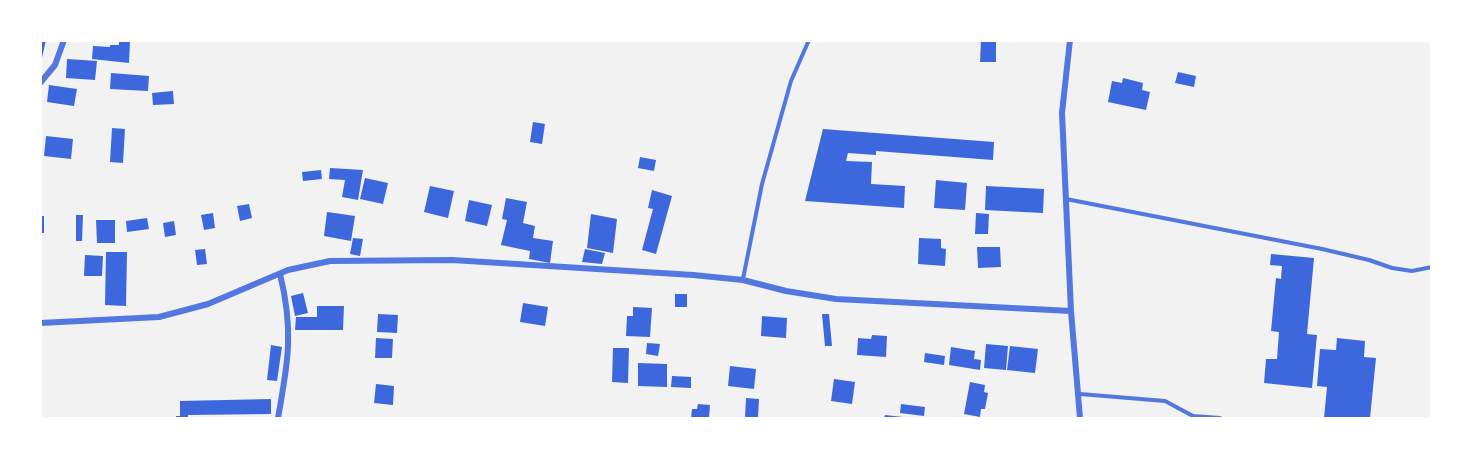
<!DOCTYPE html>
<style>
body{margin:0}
#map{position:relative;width:1472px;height:459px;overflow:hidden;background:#f2f2f2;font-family:Rubik,sans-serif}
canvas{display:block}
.frame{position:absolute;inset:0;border:42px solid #fff;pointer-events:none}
</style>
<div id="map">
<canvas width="1472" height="459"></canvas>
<div class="frame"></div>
</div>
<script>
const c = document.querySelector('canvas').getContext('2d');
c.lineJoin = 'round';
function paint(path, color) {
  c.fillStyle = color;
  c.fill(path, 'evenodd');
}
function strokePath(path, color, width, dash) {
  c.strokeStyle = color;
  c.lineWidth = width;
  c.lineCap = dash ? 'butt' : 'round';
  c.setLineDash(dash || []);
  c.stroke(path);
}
const building = new Path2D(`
 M40 40H46L41 62 40 61Z
 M981 40H996V62H980Z
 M119 41H130L129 63 92 59 93 46 110 47V45H119Z
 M67 59 97 61 95 80 66 78Z
 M1178 72 1196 76 1194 87 1175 83Z
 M111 73 149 76 148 91 110 89Z
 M1123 78 1143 83 1142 90 1150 92 1146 110 1108 102 1112 81 1122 83Z
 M49 85 77 89 74 106 47 102Z
 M173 91 174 104 153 105 152 93Z
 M533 122 545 124 542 144 530 142Z
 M112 128 125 129 123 163 110 162Z
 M823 129 994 142 993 160 876 151V155L848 153 846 161 872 162 871 184 905 186 904 208 805 201Z
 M46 136 73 139 71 159 44 156Z
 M640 157 656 160 654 171 638 168Z
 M330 168 363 170 358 200 342 197 345 180 329 179Z
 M321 170 322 179 303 181 302 172Z
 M365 178 388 183 383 204 360 199Z
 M936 180 967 183 965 210 934 208Z
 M430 186 454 191 448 218 424 212Z
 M986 186 1044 189 1043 213 985 210Z
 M652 190 672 196 656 254 642 250 653 209 648 208Z
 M506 198 527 202 523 223 535 226 533 238 553 241 550 263 529 259 530 251 501 245 507 220 502 219Z
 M469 200 492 205 487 226 465 221Z
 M249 204 252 218 240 221 237 206Z
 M327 212 355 216 351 241 324 236Z
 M213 213 215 228 204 230 201 215Z
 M976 213 989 214 988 234H975Z
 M591 214 617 219 613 253 587 248Z
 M76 215H83L82 241H76Z
 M40 216H44V233H40Z
 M147 218 149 229 127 232 126 221Z
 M96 220H115V243H97Z
 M174 221 176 235 165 237 163 223Z
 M353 238 363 239 360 256 350 254Z
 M919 238 941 239V248L946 249 945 266 918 264Z
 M977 247H1000L1001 267 978 268Z
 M205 249 207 264 197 265 195 250Z
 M585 249 605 253 602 264 582 262Z
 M106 252H127L126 306 105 305Z
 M1271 254 1314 258 1307 334 1317 335 1312 388 1264 383 1266 359H1277L1279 332 1271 331 1276 278 1281 279 1282 266 1270 265Z
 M85 255 103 256 102 276H84Z
 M303 293 308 313 295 316 291 296Z
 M675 294H687V307H675Z
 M523 303 548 307 545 326 520 322Z
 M317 306H344L343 330H295L296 317H317Z
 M633 307 652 308 650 337 626 336 627 316H633Z
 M378 314 398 315 397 333 377 332Z
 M822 314H829L832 346H825Z
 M762 316 787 318 786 338 761 336Z
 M872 335 887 336 886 357 857 355 858 338 871 339Z
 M376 338 393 339 392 358H375Z
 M1337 338 1365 341 1364 357 1376 358 1370 418H1324L1327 387 1317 386 1320 349 1336 350Z
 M647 343 660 344 658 356 646 354Z
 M986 344 1008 346 1006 370 984 368Z
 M271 345 282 347 277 381 267 380Z
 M1010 346 1038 349 1035 373 1007 370Z
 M951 347 975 351 974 359 981 360 980 370 949 365Z
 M613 348H629L628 383 612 382Z
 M925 353 945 356 944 365 924 362Z
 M638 363 667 364V387L638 386Z
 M730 366 756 369 754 389 728 386Z
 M672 376 691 377V388L671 387Z
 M834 379 855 382 852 404 831 401Z
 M970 382 985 385 984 392 988 393 985 409H981L980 417 964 414Z
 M376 384 394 386 393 405 374 403Z
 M746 398 759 399 758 418H745Z
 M271 399V414L188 415V418H176V416H180V401Z
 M698 404 710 405 709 418H691L692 409H697Z
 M901 404 925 407 924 416 900 413Z
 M885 415 903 417V418H884Z`);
const service = new Path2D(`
 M1066 199 1322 249 1369 260 1392 268 1412 271 1432 267
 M743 279 762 184 791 81 809 40
 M1080 394 1165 401 1193 416 1220 418`);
const minor = new Path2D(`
 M1070 40 1062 113 1071 311 1080 418
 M40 83 55 65 64 40
 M40 323 159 317 208 304 288 270 330 261 452 260 693 275 743 280 786 291 836 299 1071 311
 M278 418C288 363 294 330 280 274`);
paint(building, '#3d67dc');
strokePath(service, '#5277de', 4);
strokePath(minor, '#5277de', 6);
</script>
